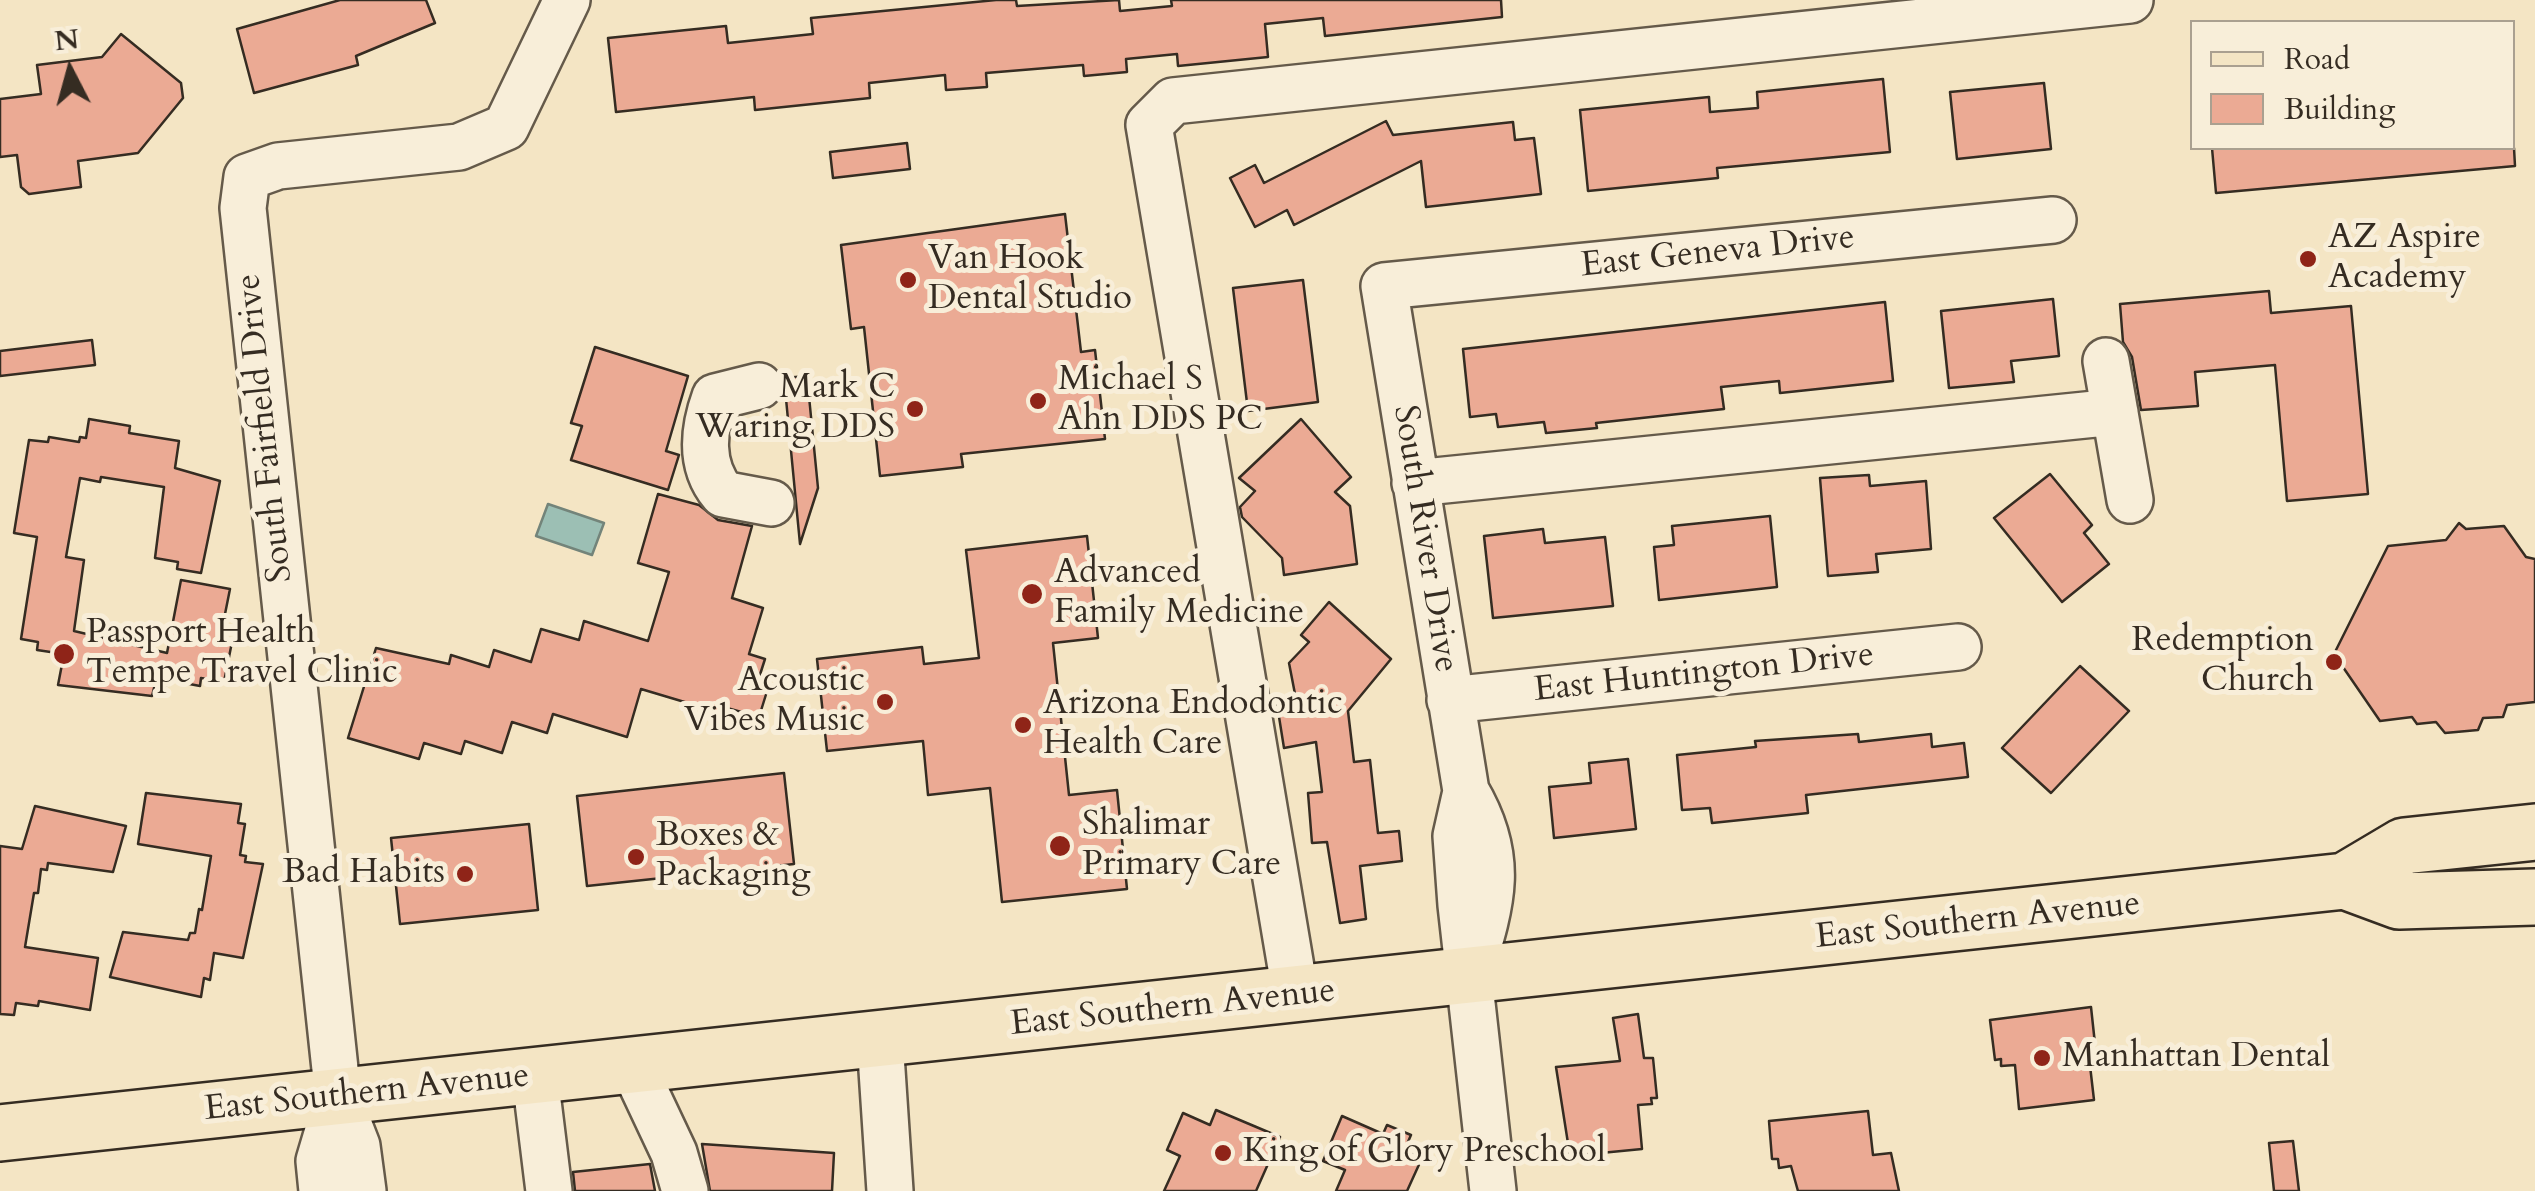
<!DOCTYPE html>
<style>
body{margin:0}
#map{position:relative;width:2535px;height:1191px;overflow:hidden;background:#f4e5c4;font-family:Cardo,serif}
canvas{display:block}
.legend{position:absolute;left:2190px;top:20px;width:325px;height:130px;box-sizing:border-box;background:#f8eed9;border:2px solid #aaa090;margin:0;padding:12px 18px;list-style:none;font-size:30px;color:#352c22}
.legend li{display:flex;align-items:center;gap:20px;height:50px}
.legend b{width:50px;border:2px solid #aaa090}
.north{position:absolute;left:20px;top:20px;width:100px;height:100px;-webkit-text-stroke:8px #f8eed9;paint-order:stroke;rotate:354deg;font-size:28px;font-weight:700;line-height:40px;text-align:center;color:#352c22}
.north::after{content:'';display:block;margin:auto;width:35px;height:45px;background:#352c22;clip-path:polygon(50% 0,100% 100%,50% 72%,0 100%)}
</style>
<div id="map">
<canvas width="2535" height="1191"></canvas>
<ul class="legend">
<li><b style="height:12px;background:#f4e5c4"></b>Road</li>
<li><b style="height:28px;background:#ebaa94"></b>Building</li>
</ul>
<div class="north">N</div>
</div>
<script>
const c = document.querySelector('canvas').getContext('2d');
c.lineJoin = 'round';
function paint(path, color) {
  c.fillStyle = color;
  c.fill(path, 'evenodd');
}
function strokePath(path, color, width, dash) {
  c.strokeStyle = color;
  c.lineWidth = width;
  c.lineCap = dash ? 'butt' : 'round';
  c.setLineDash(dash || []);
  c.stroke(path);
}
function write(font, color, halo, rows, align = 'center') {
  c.font = font + ' Cardo,serif';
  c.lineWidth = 10;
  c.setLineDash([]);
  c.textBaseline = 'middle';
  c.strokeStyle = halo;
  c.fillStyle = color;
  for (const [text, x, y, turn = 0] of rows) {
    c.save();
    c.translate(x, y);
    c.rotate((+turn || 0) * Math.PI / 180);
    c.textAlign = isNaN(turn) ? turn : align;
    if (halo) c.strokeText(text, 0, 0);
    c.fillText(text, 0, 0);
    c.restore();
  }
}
const water = new Path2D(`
 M548 504 604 523 592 555 536 536Z`);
const building = new Path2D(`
 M340 0H426L435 23 356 56 358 65 254 93 237 29Z
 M996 0H1016L1017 6 1119 0 1120 11 1172 6 1171 0H1501L1502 17 1325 36 1323 18 1265 24 1268 57 1178 66 1177 54 1126 59 1127 72 1084 76 1083 65 986 73 987 87 946 90 945 75 869 83 870 98 755 110 754 97 616 112 608 38 726 26 728 43 813 34 811 18Z
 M121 34 181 83 183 98 138 153 78 161 81 187 29 194 21 187 17 155 0 157V99L41 94 37 65 102 57Z
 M1883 79 1890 152 1717 168 1718 178 1588 191 1580 110 1709 97 1710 112 1758 108 1757 92Z
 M2044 83 2051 149 1957 159 1950 92Z
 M1386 121 1393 135 1513 122 1515 140 1534 138 1541 194 1426 207 1421 161 1294 225 1287 210 1255 227 1230 178 1255 165 1264 183Z
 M907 143 910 169 833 178 830 152Z
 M2212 148H2514L2515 166 2216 193Z
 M1065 214 1081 352 1095 350 1105 439 961 454 963 467 880 476 864 327 851 329 841 245Z
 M1303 280 1318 402 1248 411 1233 288Z
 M2269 291 2271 313 2351 306 2368 494 2287 501 2275 365 2195 372 2198 406 2141 410 2132 357 2123 342 2120 304Z
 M2053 299 2059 356 2011 361 2014 382 1949 388 1941 311Z
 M1885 302 1893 381 1780 393 1779 381 1721 387 1724 409 1596 423 1597 428 1546 433 1544 422 1498 427 1496 414 1470 417 1463 349Z
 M92 340 95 365 0 376V351Z
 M595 347 688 376 666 451 679 455 668 490 571 460 582 426 571 423Z
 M807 376 818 488 800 544 784 378Z
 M89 419 130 426 129 433 179 441 175 468 220 481 201 573 177 569 178 562 155 558 164 487 101 477 100 482 80 478 66 557 84 560 74 631 167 653 181 580 230 589 220 639 232 642 224 682 201 678 200 686 168 680 166 686 155 684 152 696 58 685 64 654 37 650 38 642 21 639 37 537 14 533 29 440 48 442 49 437 79 442 80 437 86 438Z
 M1301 419 1351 477 1335 492 1350 506 1357 564 1284 575 1282 558 1242 517 1240 507 1255 491 1239 478Z
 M2050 474 2092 525 2084 533 2109 564 2062 602 1994 518Z
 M1869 475 1870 486 1926 481 1931 549 1876 554 1878 572 1828 576 1820 478Z
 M658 494 699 505 718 520 752 526 732 598 763 608 749 654 765 659 757 684 768 688 759 717 720 706 718 712 641 689 627 737 553 714 547 733 512 722 502 753 465 741 461 754 424 743 419 759 348 738 376 648 449 664 451 655 489 667 494 650 531 662 541 629 579 640 584 621 648 641 669 572 638 563Z
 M1770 516 1777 587 1659 600 1654 547 1674 545 1672 526Z
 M2459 523 2466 529 2504 526 2526 557 2535 559V702L2507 705 2503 717 2483 718 2478 730 2445 733 2436 722 2417 724 2412 717 2380 721 2334 654 2388 546 2446 540Z
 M1543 529 1545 543 1605 537 1613 606 1493 618 1484 536Z
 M1087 536 1098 638 1053 643 1069 795 1117 790 1127 889 1002 902 990 788 928 795 923 741 827 751 817 659 922 647 924 664 979 658 966 550Z
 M1329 602 1391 659 1348 711 1354 762 1370 760 1378 833 1399 831 1402 861 1360 866 1366 919 1340 923 1327 842 1312 843 1308 793 1322 792 1316 742 1284 748 1276 698 1295 694 1289 663 1309 642 1301 635Z
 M2080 666 2129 711 2051 793 2002 748Z
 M1858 734 1859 742 1931 734 1932 747 1964 743 1968 777 1806 795 1808 813 1712 823 1710 808 1682 810 1677 755 1756 747 1755 741Z
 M1628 759 1636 829 1554 838 1549 787 1591 783 1589 763Z
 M784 773 794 864 587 886 577 796Z
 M146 793 241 804 238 823 245 824 240 855 246 856 245 862 263 864 243 958 214 953 210 980 204 978 201 997 110 977 123 932 188 940 190 933H195L199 909 202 910 211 856 138 844Z
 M35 806 126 826 113 872 48 863 47 870 41 869 38 893H34L25 947 98 958 90 1010 39 1001 38 1006 16 1003 14 1015 0 1014V846L22 849Z
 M529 824 538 910 400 924 391 838Z
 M2091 1007 2095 1044 2091 1045 2089 1057 2094 1100 2019 1109 2015 1065 2001 1066V1059L1995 1060 1990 1020Z
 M1638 1014 1644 1058H1653L1657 1098H1651L1652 1104 1638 1105 1642 1149 1570 1156 1556 1067 1620 1061 1613 1018Z
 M1216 1110 1280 1137 1256 1191H1164L1180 1156 1167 1150 1183 1113 1210 1125Z
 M1868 1111 1873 1155 1891 1153 1899 1191H1798L1791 1166 1779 1168 1778 1159H1772L1769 1121Z
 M1342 1116 1383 1134 1387 1125 1411 1135 1404 1151 1422 1158 1407 1191H1336L1345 1170 1323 1161Z
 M2293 1141 2299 1191H2274L2269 1143Z
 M702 1144 834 1153 832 1191H710Z
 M650 1164 655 1191H575L573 1172Z`);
const minor = new Path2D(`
 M2106 361 2130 500
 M759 386 715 397C703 430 699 465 723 494L771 503
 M1415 483 2115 412
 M1450 700 1958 647
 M1465 796 1456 836 1461 905 1493 1191
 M1469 977C1491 905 1507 860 1466 791L1384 286 2053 220
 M1296 997 1149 125 1173 101 2130 0
 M880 1040 890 1191
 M633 1066 674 1153 685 1191
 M535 1077 549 1191
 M322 1191 319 1161 338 1097
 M363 1191 357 1146 338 1097 243 208 247 177 278 166 459 147 506 127 567 0`);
const major = new Path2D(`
 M2345 881 2399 901 2535 897
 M0 1133 2345 881 2404 846 2535 832`);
const markers = [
 [2308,259,10,"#8f2418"],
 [908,280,10,"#8f2418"],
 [1038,401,10,"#8f2418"],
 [915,409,10,"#8f2418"],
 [1032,594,12,"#8f2418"],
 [64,654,12,"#8f2418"],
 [2334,662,10,"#8f2418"],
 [885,702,10,"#8f2418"],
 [1023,725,10,"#8f2418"],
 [1060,846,12,"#8f2418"],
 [636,857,10,"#8f2418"],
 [465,874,10,"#8f2418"],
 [2042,1058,10,"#8f2418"],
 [1223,1153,10,"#8f2418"]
];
const poiNames = [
 ["AZ Aspire",2328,239],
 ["Academy",2328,279],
 ["Van Hook",928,260],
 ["Dental Studio",928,300],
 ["Michael S",1058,381],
 ["Ahn DDS PC",1058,421],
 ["Mark C",895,389,"right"],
 ["Waring DDS",895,429,"right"],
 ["Advanced",1054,574],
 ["Family Medicine",1054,614],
 ["Passport Health",86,634],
 ["Tempe Travel Clinic",86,674],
 ["Redemption",2314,642,"right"],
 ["Church",2314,682,"right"],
 ["Acoustic",865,682,"right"],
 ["Vibes Music",865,722,"right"],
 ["Arizona Endodontic",1043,705],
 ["Health Care",1043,745],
 ["Shalimar",1082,826],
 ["Primary Care",1082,866],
 ["Boxes &",656,837],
 ["Packaging",656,877],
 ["Bad Habits",445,874,"right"],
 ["Manhattan Dental",2062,1058],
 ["King of Glory Preschool",1243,1153]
];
const streetNames = [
 ["East Geneva Drive",1718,253,-6],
 ["South Fairfield Drive",266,428,-96],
 ["South River Drive",1424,539,81],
 ["East Huntington Drive",1704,674,-6],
 ["East Southern Avenue",1978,922,-6],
 ["East Southern Avenue",1173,1009,-6],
 ["East Southern Avenue",367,1094,-6]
];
paint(water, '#9cbfb4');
strokePath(water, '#73847a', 2.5);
paint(building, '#ebaa94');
strokePath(building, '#352c22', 2.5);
strokePath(minor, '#655a4a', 50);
strokePath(major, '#352c22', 60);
strokePath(minor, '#f8eed9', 45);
strokePath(major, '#f4e5c4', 55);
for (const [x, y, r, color] of markers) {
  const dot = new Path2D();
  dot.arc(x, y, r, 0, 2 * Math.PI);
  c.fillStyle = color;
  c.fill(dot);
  strokePath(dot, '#f8eed9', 4);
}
write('35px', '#352c22', '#f8eed9', poiNames, 'left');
write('35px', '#352c22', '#f8eed9', streetNames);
</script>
